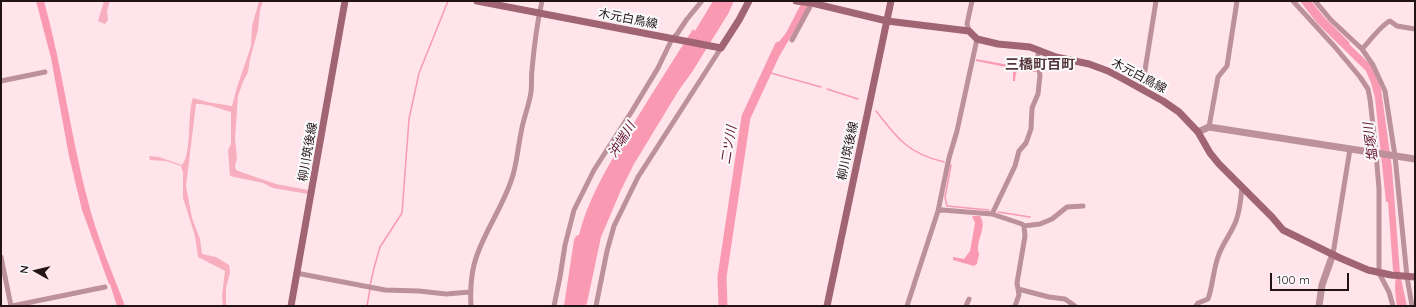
<!DOCTYPE html>
<meta charset="utf-8">
<style>
body{margin:0}
#map{position:relative;width:1416px;height:307px;overflow:hidden;background:#ffe5eb;font-family:Quicksand,sans-serif}
canvas{display:block}
.frame{position:absolute;inset:0;border:2px solid #211316;pointer-events:none}
.north{position:absolute;left:16px;top:251px;width:40px;height:40px;-webkit-text-stroke:3px #fafafa;paint-order:stroke;rotate:278deg;font-size:11px;font-weight:700;line-height:16px;text-align:center;color:#211316}
.north::after{content:'';display:block;margin:auto;width:14px;height:18px;background:#211316;clip-path:polygon(50% 0,100% 100%,50% 72%,0 100%)}
.scale{position:absolute;left:1270px;top:273px;width:79px;height:18px;box-sizing:border-box;border:2px solid #211316;border-top:0;padding-left:5px;font-size:12px;line-height:14px;white-space:nowrap;color:#211316;-webkit-text-stroke:3px #fafafa;paint-order:stroke}
</style>
<div id="map">
<canvas width="1416" height="307"></canvas>
<div class="frame"></div>
<div class="north">N</div>
<div class="scale">100 m</div>
</div>
<script>
const c = document.querySelector('canvas').getContext('2d');
c.lineJoin = 'round';
function paint(path, color) {
  c.fillStyle = color;
  c.fill(path, 'evenodd');
}
function strokePath(path, color, width, dash) {
  c.strokeStyle = color;
  c.lineWidth = width;
  c.lineCap = dash ? 'butt' : 'round';
  c.setLineDash(dash || []);
  c.stroke(path);
}
function write(font, color, halo, rows, align = 'center') {
  c.font = font + ' Quicksand,"Noto Sans JP",sans-serif';
  c.lineWidth = 4;
  c.setLineDash([]);
  c.textBaseline = 'middle';
  c.strokeStyle = halo;
  c.fillStyle = color;
  for (const [text, x, y, turn = 0] of rows) {
    c.save();
    c.translate(x, y);
    c.rotate((+turn || 0) * Math.PI / 180);
    c.textAlign = isNaN(turn) ? turn : align;
    if (halo) c.strokeText(text, 0, 0);
    c.fillText(text, 0, 0);
    c.restore();
  }
}
const green = new Path2D(`
 M104 1H110L107 11 108 20 105 24 98 21Z
 M259 1H263L260 11 258 30 250 59 248 72 243 82 238 96 235 139 237 158 235 166 236 170 241 172 276 184 308 190V194L273 188 263 183 230 176 228 150 231 144V112C220 109 207 103 196 104L186 186 192 218 200 239 202 254 216 257 229 265 230 272 226 288V306H223L222 296 225 271 198 257 195 236 183 198V173L181 166 166 161 150 160 149 156 159 157 182 165C192 154 187 114 193 98L207 102 232 106 237 87 251 46 252 26Z`);
const water = new Path2D(`
 M36 1H44C63 69 71 140 90 209 99 242 113 274 125 306H117L110 284H109L82 210 69 156 51 58Z
 M713 1H734L728 14 692 72 679 90 634 164 621 190 601 237 587 303 585 306H564L574 240 576 236 579 235C587 202 605 171 623 141 645 104 669 67 693 29L695 31Z
 M1300 1H1311L1324 17 1350 43 1349 44 1372 66 1381 89 1392 168 1400 274 1407 306H1397C1396 300 1395 292 1395 286 1395 280 1398 276 1393 270L1388 202H1386L1375 98 1371 83 1366 71 1317 23Z
 M801 4 809 6 777 60 771 57 778 43 786 33Z
 M976 59C996 63 1016 66 1036 70L1037 72 1018 71 1016 73 1015 81H1013V72L1011 68 976 61Z
 M972 216H980C987 227 978 237 978 248 977 250 979 252 979 254 979 257 977 261 977 264L974 266 953 260V257L964 259 970 251 972 240 975 223Z`);
const stream = new Path2D(`
 M767 72 821 87
 M827 89 858 99
 M876 111C885 122 894 135 905 144 916 153 931 159 944 162
 M951 165 945 197 947 206 989 210
 M998 212 1030 217
 M370 286 374 268 380 247 402 213 409 119 419 73 448 1
 M367 306 370 289`);
const river = new Path2D(`
 M723 306 722 277 746 117 779 46`);
const minor = new Path2D(`
 M1293 1 1335 47 1360 77 1368 89 1370 99 1376 153 1379 189V273L1389 292 1393 306
 M1315 1 1331 20 1362 49 1373 65 1385 91 1395 156 1407 277 1412 306
 M969 31 967 24 972 1
 M792 40 813 1
 M1362 49C1368 43 1382 24 1390 21L1397 26 1415 29
 M1 81 45 72
 M1142 89 1156 1
 M1209 127 1218 77 1227 66 1237 1
 M938 211 942 210 992 214 1022 224 1024 226 1025 236 1017 283 1019 295 1015 306
 M992 214 1015 166 1019 151 1026 143 1031 129 1032 108 1038 94 1040 75 1037 59 1039 51
 M1024 226 1040 224 1052 219 1067 207 1083 206
 M1333 254 1350 149
 M1 257 11 306
 M296 273 385 290 419 291 446 294 470 292
 M1018 289 1049 297 1065 299 1075 306
 M12 306 105 287
 M471 306C470 289 471 271 477 255 487 227 505 203 513 175 517 161 518 147 521 133 523 119 529 106 531 92 532 84 531 77 532 70 534 47 537 23 542 1
 M554 306 560 277 565 245 574 210 594 170 632 111 658 68 672 39 677 34 687 19 702 1
 M596 306 607 251 614 226 638 177 721 48
 M907 306 938 211 949 158 957 131 977 39
 M966 306 969 299
 M1196 306 1198 303 1208 299C1213 285 1213 271 1218 257 1222 244 1231 234 1236 221 1240 210 1241 199 1242 187`);
const tertiary = new Path2D(`
 M1198 132 1209 127 1415 159
 M1319 306 1322 285 1333 254`);
const secondary = new Path2D(`
 M477 1 721 48 739 20 749 1
 M796 1 812 3 887 21 969 31 977 39 998 44 1030 47 1056 57 1089 64 1108 71 1125 80 1163 101 1179 112 1198 132 1210 153 1219 164 1272 217 1283 230 1340 258 1368 270 1391 275 1415 277
 M291 306 345 1
 M827 306 891 1`);
const streetNames = [
 ["木元白鳥線",628,19,11],
 ["木元白鳥線",1139,76,28],
 ["柳川筑後線",848,151,-78],
 ["柳川筑後線",308,152,-80]
];
const waterNames = [
 ["沖端川",622,140,-58],
 ["塩塚川",1371,142,-97],
 ["二ツ川",729,145,-81]
];
const quarterNames = [
 ["三橋町百町",1040,65]
];
paint(green, '#f7afc0');
paint(water, '#f999b2');
strokePath(stream, '#f999b2', 1.5);
strokePath(river, '#f999b2', 9);
strokePath(minor, '#bc919b', 5);
strokePath(tertiary, '#bc919b', 7);
strokePath(secondary, '#a16473', 7);
write('12px', '#211316', '#fafafa', streetNames);
write('italic 13px', '#651131', '#fafafa', waterNames);
write('bold 14px', '#56353d', '#fafafa', quarterNames);
</script>
